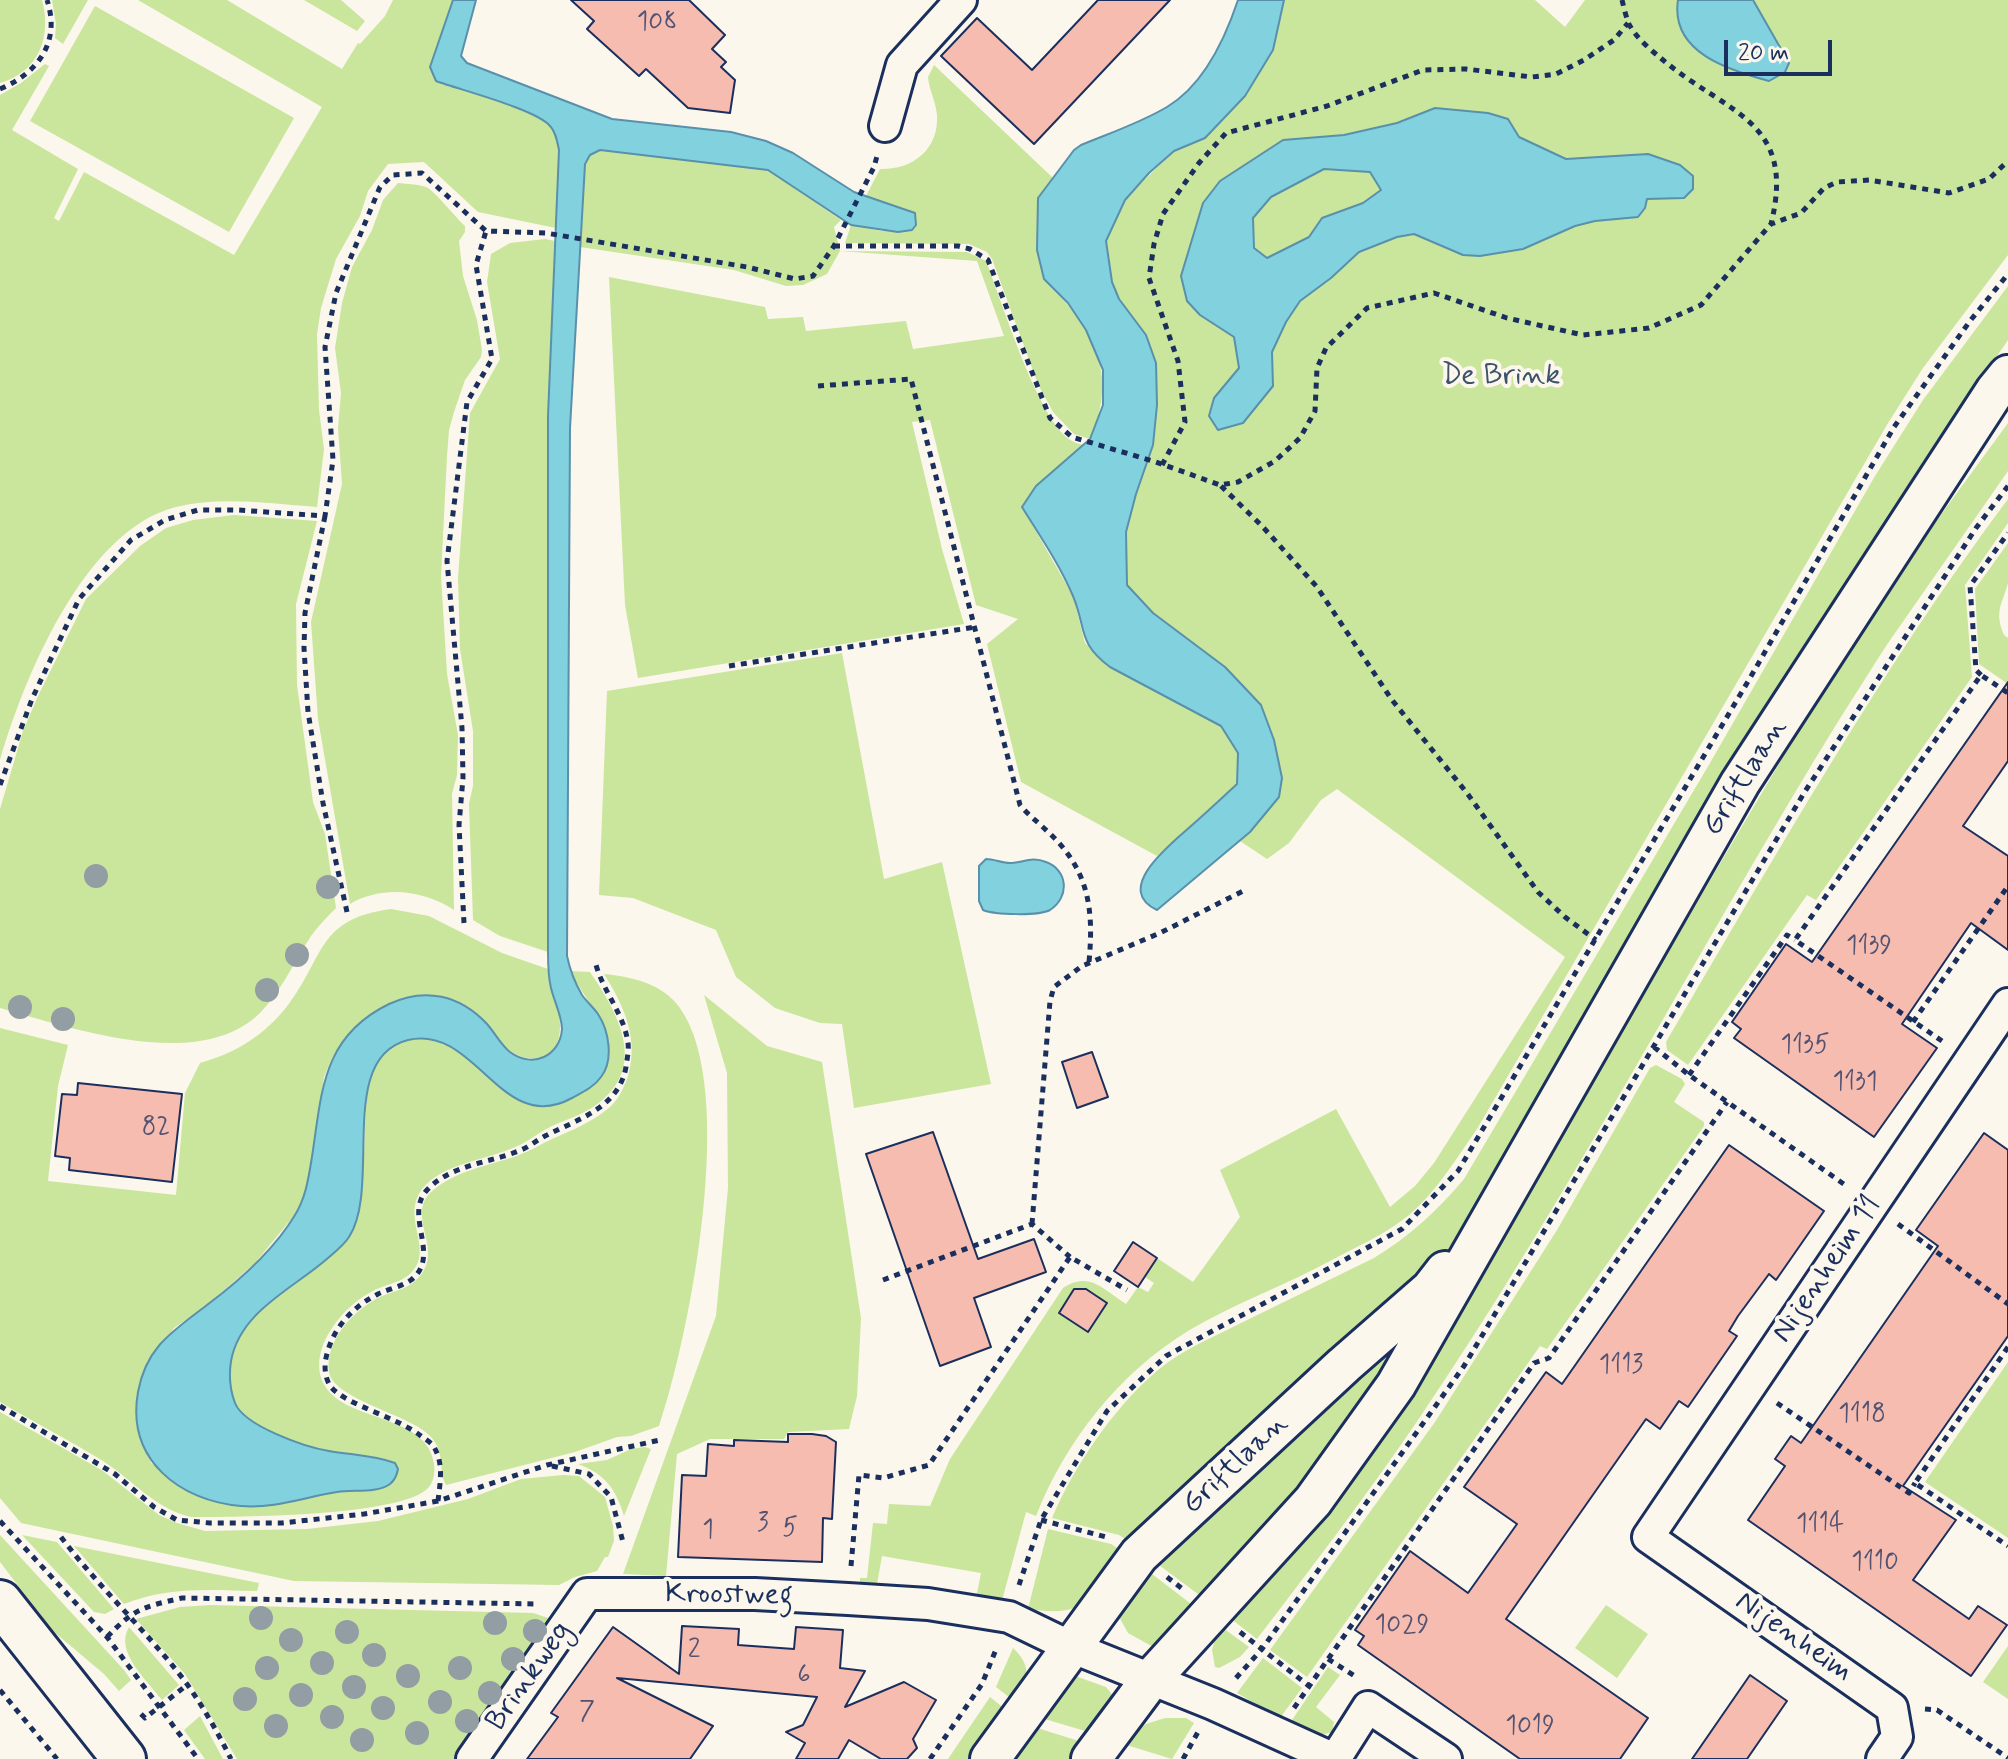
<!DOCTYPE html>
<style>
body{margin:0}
#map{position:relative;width:2008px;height:1759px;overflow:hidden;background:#fbf7ec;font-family:Mynerve,sans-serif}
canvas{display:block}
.scale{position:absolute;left:1724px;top:40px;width:108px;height:36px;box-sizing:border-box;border:4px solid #1b2f5e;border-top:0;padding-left:10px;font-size:24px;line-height:28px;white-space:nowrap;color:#1b2f5e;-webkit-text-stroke:6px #fbf7ec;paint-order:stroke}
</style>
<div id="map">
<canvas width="2008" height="1759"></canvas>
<div class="scale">20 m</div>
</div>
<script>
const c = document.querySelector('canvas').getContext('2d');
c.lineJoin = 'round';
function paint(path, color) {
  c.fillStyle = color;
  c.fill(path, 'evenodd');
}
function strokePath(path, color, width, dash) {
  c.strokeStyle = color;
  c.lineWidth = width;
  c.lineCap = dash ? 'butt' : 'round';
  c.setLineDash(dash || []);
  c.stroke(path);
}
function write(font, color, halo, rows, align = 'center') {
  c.font = font + ' Mynerve,sans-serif';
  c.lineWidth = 8;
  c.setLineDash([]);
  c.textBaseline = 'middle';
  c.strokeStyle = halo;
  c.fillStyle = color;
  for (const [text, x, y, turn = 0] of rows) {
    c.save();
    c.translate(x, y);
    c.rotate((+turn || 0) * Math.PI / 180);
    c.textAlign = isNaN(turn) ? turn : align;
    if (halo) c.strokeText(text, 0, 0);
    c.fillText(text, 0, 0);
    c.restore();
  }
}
const green = new Path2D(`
 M0 0H42C52 36 39 72 0 83Z
 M52 0H88L63 44 55 38 56 24Z
 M138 0H227L342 69 358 43 360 44 385 16 393 0H453L430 67 436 81C462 90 545 109 555 134 565 156 557 203 556 228L478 212 424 162 388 164 368 191 360 216 336 259 321 308 317 334 319 410 324 449 317 507C270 504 222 496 176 507 84 530 24 678 0 760V95L21 83 45 64 49 66 12 130 78 169 54 218 59 221 84 172 234 255 322 107Z
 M304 0H341L365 21 357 31Z
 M1284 0H1535L1565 27 1585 0H2008V255L1923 368 1888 423 1477 1129C1456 1159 1437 1191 1409 1215 1386 1234 1356 1247 1330 1261 1284 1286 1233 1304 1188 1331 1119 1373 1065 1442 1036 1516L1026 1512 1001 1604 976 1598 981 1573 882 1556 877 1584 860 1582V1578H867L873 1523 887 1524 889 1504 930 1506 950 1459 1063 1288C1090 1271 1102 1289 1126 1304L1138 1287 1148 1292 1154 1283 1145 1277 1157 1258 1193 1282 1240 1217 1220 1170 1336 1109 1390 1207 1415 1186 1434 1163 1565 957 1337 789 1321 800 1289 843 1267 859 1240 841 1279 797 1123 591 1115 538 1144 350 1108 277 1106 241 1119 205 1174 151 1186 146 1281 18Z
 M95 6 294 118 229 232 30 121Z
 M934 65 1053 178 1038 198 1044 279C1092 327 1120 372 1090 439L1074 434 1053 412 1038 384 992 259 987 252 969 244 845 243 851 225 882 231 912 230 915 213 866 196 880 169C912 170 939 150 937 115 936 102 929 90 928 77Z
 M600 150 768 170 841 220 834 227 840 251 967 252 986 261C1001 299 1039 424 1072 441 1075 443 1080 444 1084 445L1022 507 1073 596 1085 643 1110 667 1221 726 1238 753 1237 784 1157 856 1021 782 987 644 1018 619 976 605 930 420 912 422 942 549 964 624 638 678 625 605 609 277 765 307 768 319 803 317 806 331 906 321 913 349 1004 336 977 261 840 251 827 274 803 285 786 286 734 270 580 247 585 164 590 155Z
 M398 183C407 184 417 184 426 187 434 190 456 218 465 226V232L459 241 463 276 477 320 482 350 481 357 465 380 454 412 449 430 447 456 441 576 447 674 458 735 457 775 452 794 454 910C423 890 383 885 350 904L318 719 311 622 342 484 338 428 341 393 335 348 342 303 352 267 372 230 383 200Z
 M545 239 555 241C546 478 547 715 548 952L500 936 473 920 469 804 473 786V731L460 649 458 578 470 413 500 359 487 282 491 254 510 243Z
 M2008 286V340L1905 490 1743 747 1453 1248 1424 1281 1140 1548 1119 1535 1052 1518C1075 1464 1119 1399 1167 1363 1190 1346 1218 1335 1243 1322 1287 1301 1330 1279 1374 1258 1410 1236 1437 1211 1464 1179L1710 763 1875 476 1923 400Z
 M2008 423V471L1886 646 1839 720C1696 952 1571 1195 1418 1420 1367 1495 1312 1567 1257 1639L1230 1618 1453 1314 1814 705 1910 557Z
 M2008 499V523L1965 585 1972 677 1816 900 1807 895 1688 1065 1667 1050 1666 1042C1774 858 1880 670 2008 499Z
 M234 515 317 521 296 604 297 685 313 802 325 834 336 908C327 917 318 926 311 936 294 962 282 990 260 1013 199 1073 72 1028 0 1008V809L23 731 38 696 86 599 140 546 166 528 193 520Z
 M2008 543C2008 555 2008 571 2008 583 2002 605 1994 611 2004 635L2008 638V684L1979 664 1975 589Z
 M842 653 884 879 942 862 991 1084 854 1108 842 1024 820 1023 775 1008 736 977 716 930 633 898 599 895 607 691Z
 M391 909 429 916 502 953 548 969C553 1000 572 1030 549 1056 510 1068 499 1036 475 1012L354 1029 332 1058 324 1077 307 1189 297 1212 255 1263 206 1306 174 1328 140 1380 137 1399 138 1422 151 1463 243 1507 273 1505 338 1492 386 1486 388 1460C368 1456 348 1455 328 1451 306 1447 249 1427 237 1407 231 1397 230 1383 230 1372 230 1356 236 1333 248 1322 273 1298 303 1280 329 1257 336 1251 345 1244 350 1236 363 1213 364 1155 365 1128 368 1093 364 1048 410 1040 448 1034 483 1068 507 1093L606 1032C596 1010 581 992 570 971L590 972C618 1013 649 1067 596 1105 582 1115 567 1119 552 1126 539 1132 528 1142 515 1147 487 1160 443 1163 422 1189 400 1219 436 1250 410 1274 400 1283 383 1285 371 1292 342 1307 305 1352 325 1386 346 1422 428 1414 434 1464 435 1472 434 1481 429 1487 404 1517 233 1517 191 1517 155 1509 133 1480 103 1461 69 1440 34 1422 0 1402V1028L68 1045 58 1086 48 1181 176 1195 185 1093 200 1063C236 1053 265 1035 288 1005 325 956 317 919 391 909Z
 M604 974C632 977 662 983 680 1008 738 1090 690 1334 659 1426L631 1436 617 1437 575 1452 446 1485C437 1468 447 1453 429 1435 408 1414 333 1399 329 1372 325 1342 351 1313 376 1299 388 1292 403 1291 414 1282 449 1253 405 1219 430 1193 454 1170 490 1166 519 1155 530 1151 541 1144 552 1139 572 1130 593 1122 610 1107 619 1099 624 1087 628 1076 639 1038 624 1006 604 974Z
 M704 995 767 1046 822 1062 861 1318 857 1396 849 1429 788 1432 784 1439H710L677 1454 666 1576 623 1574 716 1316 728 1188 727 1073Z
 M1656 1065 1682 1079 1685 1084 1674 1102 1704 1122V1126L1547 1349 1540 1346 1307 1677 1270 1650 1435 1422 1557 1230 1650 1068Z
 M1409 1323 1343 1442 1206 1600 1155 1562Z
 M2008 1362V1538L1925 1482Z
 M0 1412 103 1471 159 1515 177 1523 205 1531 307 1529 378 1521 468 1499 521 1479 563 1475 579 1476 605 1497 613 1526 614 1541 608 1557H605L597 1571 575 1577 559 1585 294 1581 21 1523 0 1498Z
 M645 1447 651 1449 624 1516C616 1489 605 1474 578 1464L607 1460 631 1449Z
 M1048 1529 1111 1544 1133 1558C1095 1598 1087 1618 1028 1609Z
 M0 1535 124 1670 131 1680 119 1691 104 1674 53 1631 0 1562Z
 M22 1535 57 1542 114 1609 105 1614 94 1612Z
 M74 1546 259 1583 257 1591C211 1590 168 1586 124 1604Z
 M1148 1571 1199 1610 1155 1648 1128 1633 1118 1615Z
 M211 1605 533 1613 548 1618 546 1632 456 1759H237L185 1674 136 1619 180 1607Z
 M1606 1605 1648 1634 1617 1678 1575 1648Z
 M1219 1625 1249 1647 1240 1657 1219 1668 1215 1667 1212 1650Z
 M129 1627 179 1685 162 1700C147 1680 114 1652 129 1627Z
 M2008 1646V1699L1983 1682Z
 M1013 1648C1032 1665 1029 1683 1018 1704L996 1687Z
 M1263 1658 1302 1688 1280 1718 1237 1693Z
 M1328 1667 1340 1675 1316 1707 1334 1722 1332 1732 1317 1736 1290 1723Z
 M1078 1677 1106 1687 1114 1697 1102 1736 1038 1717 1067 1678Z
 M990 1697 1011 1714 975 1759H948Z
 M200 1716 223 1759H205L184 1730Z
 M1165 1718H1186L1194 1723 1172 1759 1120 1743 1146 1724Z
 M1034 1727 1095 1746 1084 1759H999Z`);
const water = new Path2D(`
 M453 0H476L461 56 467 63 612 119 731 132 766 141 793 153 854 192 915 213 916 225 912 230 898 232 851 225 768 170 600 150 590 155 585 164 570 428 567 956C570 970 575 983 582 995 587 1002 593 1007 598 1014 609 1031 614 1060 601 1077 594 1087 583 1092 572 1098 501 1137 476 1024 408 1040 336 1058 382 1186 349 1237 344 1245 335 1252 328 1258 293 1289 240 1311 231 1361 229 1374 230 1390 235 1403 244 1426 305 1447 329 1451 351 1455 373 1455 395 1463L398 1469C397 1475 395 1480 390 1484 376 1494 352 1489 337 1492 305 1497 274 1509 241 1506 180 1501 126 1460 138 1392 146 1347 173 1331 207 1305 239 1281 274 1250 295 1215 305 1199 308 1181 311 1163 322 1097 319 1038 389 1004 425 987 460 995 487 1024 495 1033 501 1045 510 1052 533 1069 560 1056 562 1029 562 1016 554 1001 551 988 548 976 548 964 548 952V416L559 150C557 141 556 132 550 126 536 109 460 90 436 81L430 67Z
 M1238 0H1284L1273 50 1245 96 1205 138 1174 151 1149 173 1125 200 1106 241 1112 282 1119 299 1146 335 1156 363 1157 405 1153 445 1136 494 1126 532 1127 585 1153 613 1225 667 1261 705 1274 740 1282 778 1279 797 1250 832 1157 910C1112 889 1172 843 1191 826 1207 812 1222 798 1237 784L1238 753 1221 726 1110 667C1077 642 1087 630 1073 596 1060 565 1040 536 1022 507L1036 486 1090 439 1103 405V370L1086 330 1068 303 1044 279 1037 250 1038 198 1074 150 1081 145C1110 133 1140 123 1167 107 1204 85 1225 39 1238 0Z
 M1678 0H1753L1789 63 1785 72 1769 81C1728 70 1670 52 1678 0Z
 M1435 108 1488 113 1508 119 1519 137 1566 159 1648 154 1680 165 1693 176V189L1684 198 1647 199 1645 208 1638 217 1595 221 1575 226 1523 249 1480 256 1463 255 1414 234 1397 237 1359 252 1331 278 1300 301 1286 322 1272 352 1273 386 1243 423 1218 430 1209 416 1214 398 1239 368 1234 337 1200 315 1187 301 1181 276 1203 203 1220 181 1283 140 1344 135 1397 123ZM1324 169 1370 172 1381 190 1363 203 1322 218 1309 237 1267 258 1254 248 1253 218 1271 197Z
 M986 859C994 859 1002 863 1010 863 1023 863 1031 856 1046 862 1068 870 1070 897 1050 910 1039 916 995 915 983 910L979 901V866Z`);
const building = new Path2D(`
 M571 0H689L725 35 712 49 726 62 721 67 735 80 730 113 688 108 646 69 639 76 587 29 594 21Z
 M1098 0H1170L1034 144 941 56 977 18 1032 70Z
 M2008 682V761L1963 826 2008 856V950L1971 923 1902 1024 1937 1048 1874 1137 1734 1038 1741 1029 1732 1022 1786 944 1812 962Z
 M1092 1052 1108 1097 1077 1108 1062 1062Z
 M78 1083 182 1094 172 1182 69 1170 70 1158 55 1156 62 1094 77 1095Z
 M933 1132 978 1259 1034 1239 1046 1272 974 1298 991 1347 940 1366 866 1154Z
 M1984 1133 2008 1150V1336L1903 1486 1956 1520 1913 1580 1969 1619 1978 1606 2007 1625 1971 1676 1748 1520 1785 1466 1775 1459 1791 1436 1801 1443 1938 1246 1916 1230Z
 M1729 1145 1824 1211 1776 1280 1769 1274 1738 1316 1729 1331 1737 1336 1688 1407 1679 1401 1660 1429 1646 1419 1506 1619 1648 1718 1620 1759H1520L1358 1645 1364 1636 1355 1630 1410 1551 1468 1593 1517 1524 1464 1487 1546 1372 1562 1384Z
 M1133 1242 1157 1258 1138 1287 1114 1271Z
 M1074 1289H1086L1107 1303 1088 1332 1059 1313Z
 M788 1434H812L826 1436 836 1442 832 1519 823 1518 822 1562 678 1557 682 1475 706 1476 708 1444 734 1446V1440L788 1442Z
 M682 1626 739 1629 738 1645 794 1649 796 1627 843 1630 840 1668 865 1671 845 1707 904 1682 936 1700 913 1739 917 1748 907 1759H881L849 1740 838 1759H796L805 1743 786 1732 803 1725 817 1697 617 1678 713 1726 690 1759H527L558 1717 551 1713 613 1627 679 1674Z
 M1750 1675 1787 1701 1747 1759H1692Z`);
const path = new Path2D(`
 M1622 0C1624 8 1626 17 1629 24 1636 38 1651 50 1663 60 1727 114 1797 120 1771 224
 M0 89C38 73 61 42 47 0
 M834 246H958L970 249 988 260 1050 418 1072 437 1156 462 1220 485 1238 482 1275 461 1300 438 1315 411 1317 368 1326 348 1367 308 1434 293 1507 318 1583 335 1649 328 1701 305 1771 224 1801 213 1824 188 1837 182 1869 180 1949 193 1989 179 2008 161
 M818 386 911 379 1020 805C1028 815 1038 822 1047 831 1089 869 1094 909 1089 962
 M1162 465 1185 422 1178 361 1149 278 1154 244 1163 214 1199 163 1226 133 1327 106 1423 70 1466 69 1532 77 1556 74 1584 60 1614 40 1628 23
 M1221 486 1262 526 1317 587 1392 700 1467 793 1538 892 1565 917 1596 940
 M325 516 305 613 304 648 308 712 323 803 347 912
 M729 666 975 627
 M1981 675 1976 670 1970 586 2008 533
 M0 785 32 699 79 599 131 540 165 520 198 510H238L325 516 333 460 325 347 336 293 380 187 393 175 422 173 486 231 546 233 747 267 795 279 813 276 834 246 874 167 877 156
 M464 923 459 825 463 778 462 728 447 561 467 402 492 359 476 265 486 231
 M1913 1022 2008 886
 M1942 1041 1795 940 1981 675 2008 693
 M1654 1047 1689 1075 1848 1187
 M1689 1075 1787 935 1795 940
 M1032 1224 1050 1001 1054 987 1082 966 1160 933 1245 890
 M1898 1224 2008 1304
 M883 1280 1032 1224 1070 1257
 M2008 1347 1915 1483 2008 1546
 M1777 1403 1909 1493 1915 1483
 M0 1406 115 1474 154 1507 177 1520 210 1523H282L364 1514 438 1501 547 1465 660 1440
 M552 1466 589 1474 611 1497 623 1542
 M438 1501C440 1483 444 1464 434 1447 432 1443 425 1439 421 1436 397 1417 346 1405 331 1387 325 1379 324 1367 326 1358 332 1329 352 1307 378 1294 388 1289 401 1287 411 1280 442 1256 403 1216 427 1190 451 1164 491 1163 521 1150 531 1146 538 1139 547 1135 579 1119 619 1107 626 1067 627 1059 629 1051 628 1043 624 1014 604 993 596 965
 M1041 1520 1106 1537
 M0 1521 107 1637 198 1759
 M61 1537C100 1589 148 1632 187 1684 204 1708 218 1733 231 1759
 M851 1566 859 1475 883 1478 929 1465 1070 1257 1127 1290
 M1167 1577 1184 1590
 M1019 1585 1041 1520 1107 1411 1166 1356 1402 1229 1458 1171 1750 678 1894 427 1970 321 2008 274
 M1240 1632 1309 1686
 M107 1637C135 1608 143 1607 182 1598L539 1604
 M1328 1659 1358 1678
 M1236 1678 1262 1649 1464 1366 1804 793 1976 528 2008 486
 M0 1690 57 1759
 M1294 1708 1534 1363 1549 1358 1727 1102
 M1925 1709 1937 1710 2008 1758
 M141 1714 145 1718 187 1685
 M930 1759 982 1684 997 1647
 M1183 1759 1198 1732`);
const minor = new Path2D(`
 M885 126 902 65 961 0
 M472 1759 587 1594H755L848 1599 928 1604 1009 1617 1071 1647 1213 1704 1334 1759
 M1335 1759 1368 1707 1446 1759
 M1882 1759 1897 1737 1892 1708 1648 1537 2008 1004`);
const tertiary = new Path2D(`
 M990 1759 1139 1555 1344 1365 1431 1289 1445 1271
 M1091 1759 1150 1680 1313 1501 1396 1385 1740 783 1995 391 2008 375`);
const secondary = new Path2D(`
 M0 1602 124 1759`);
const trees = [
 [96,876],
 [328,887],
 [297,955],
 [267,990],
 [20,1007],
 [63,1019],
 [261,1618],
 [495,1623],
 [535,1631],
 [347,1632],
 [291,1640],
 [374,1655],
 [513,1659],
 [322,1663],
 [267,1668],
 [460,1668],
 [408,1676],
 [354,1687],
 [490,1693],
 [301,1695],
 [245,1699],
 [440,1702],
 [383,1708],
 [332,1717],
 [467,1721],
 [276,1726],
 [417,1733],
 [362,1740]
];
const numberNames = [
 ["108",657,24],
 ["1139",1869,948],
 ["1135",1805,1047],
 ["1131",1855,1084],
 ["82",156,1129],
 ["1113",1621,1367],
 ["1118",1862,1416],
 ["3",763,1525],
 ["1114",1820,1526],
 ["5",790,1530],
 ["1",708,1532],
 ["1110",1875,1564],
 ["1029",1402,1627],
 ["2",694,1652],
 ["6",804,1677],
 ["7",587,1714],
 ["1019",1530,1728]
];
const parkNames = [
 ["De Brink",1501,377]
];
const streetNames = [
 ["Griftlaan",1746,778,-58],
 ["Nijenheim 11",1828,1270,-56],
 ["Griftlaan",1236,1465,-43],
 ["Kroostweg",729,1596,1],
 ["Nijenheim",1793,1638,35],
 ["Brinkweg",530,1677,-55]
];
paint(green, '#cae59c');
paint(water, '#82d1df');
strokePath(water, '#5990ab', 2);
paint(building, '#f6bcaf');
strokePath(building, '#1b2f5e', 2);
strokePath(minor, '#1b2f5e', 36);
strokePath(tertiary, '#1b2f5e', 44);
strokePath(secondary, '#1b2f5e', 48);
strokePath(path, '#1b2f5e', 5, [6, 6]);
strokePath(minor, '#fbf7ec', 30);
strokePath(tertiary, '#fbf7ec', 38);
strokePath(secondary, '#fbf7ec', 42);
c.fillStyle = '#939da4';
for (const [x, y] of trees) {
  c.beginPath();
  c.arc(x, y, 12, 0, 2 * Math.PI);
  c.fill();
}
write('26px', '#525272', null, numberNames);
write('30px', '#3e536a', '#fbf7ec', parkNames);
write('30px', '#1b2f5e', '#fbf7ec', streetNames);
</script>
